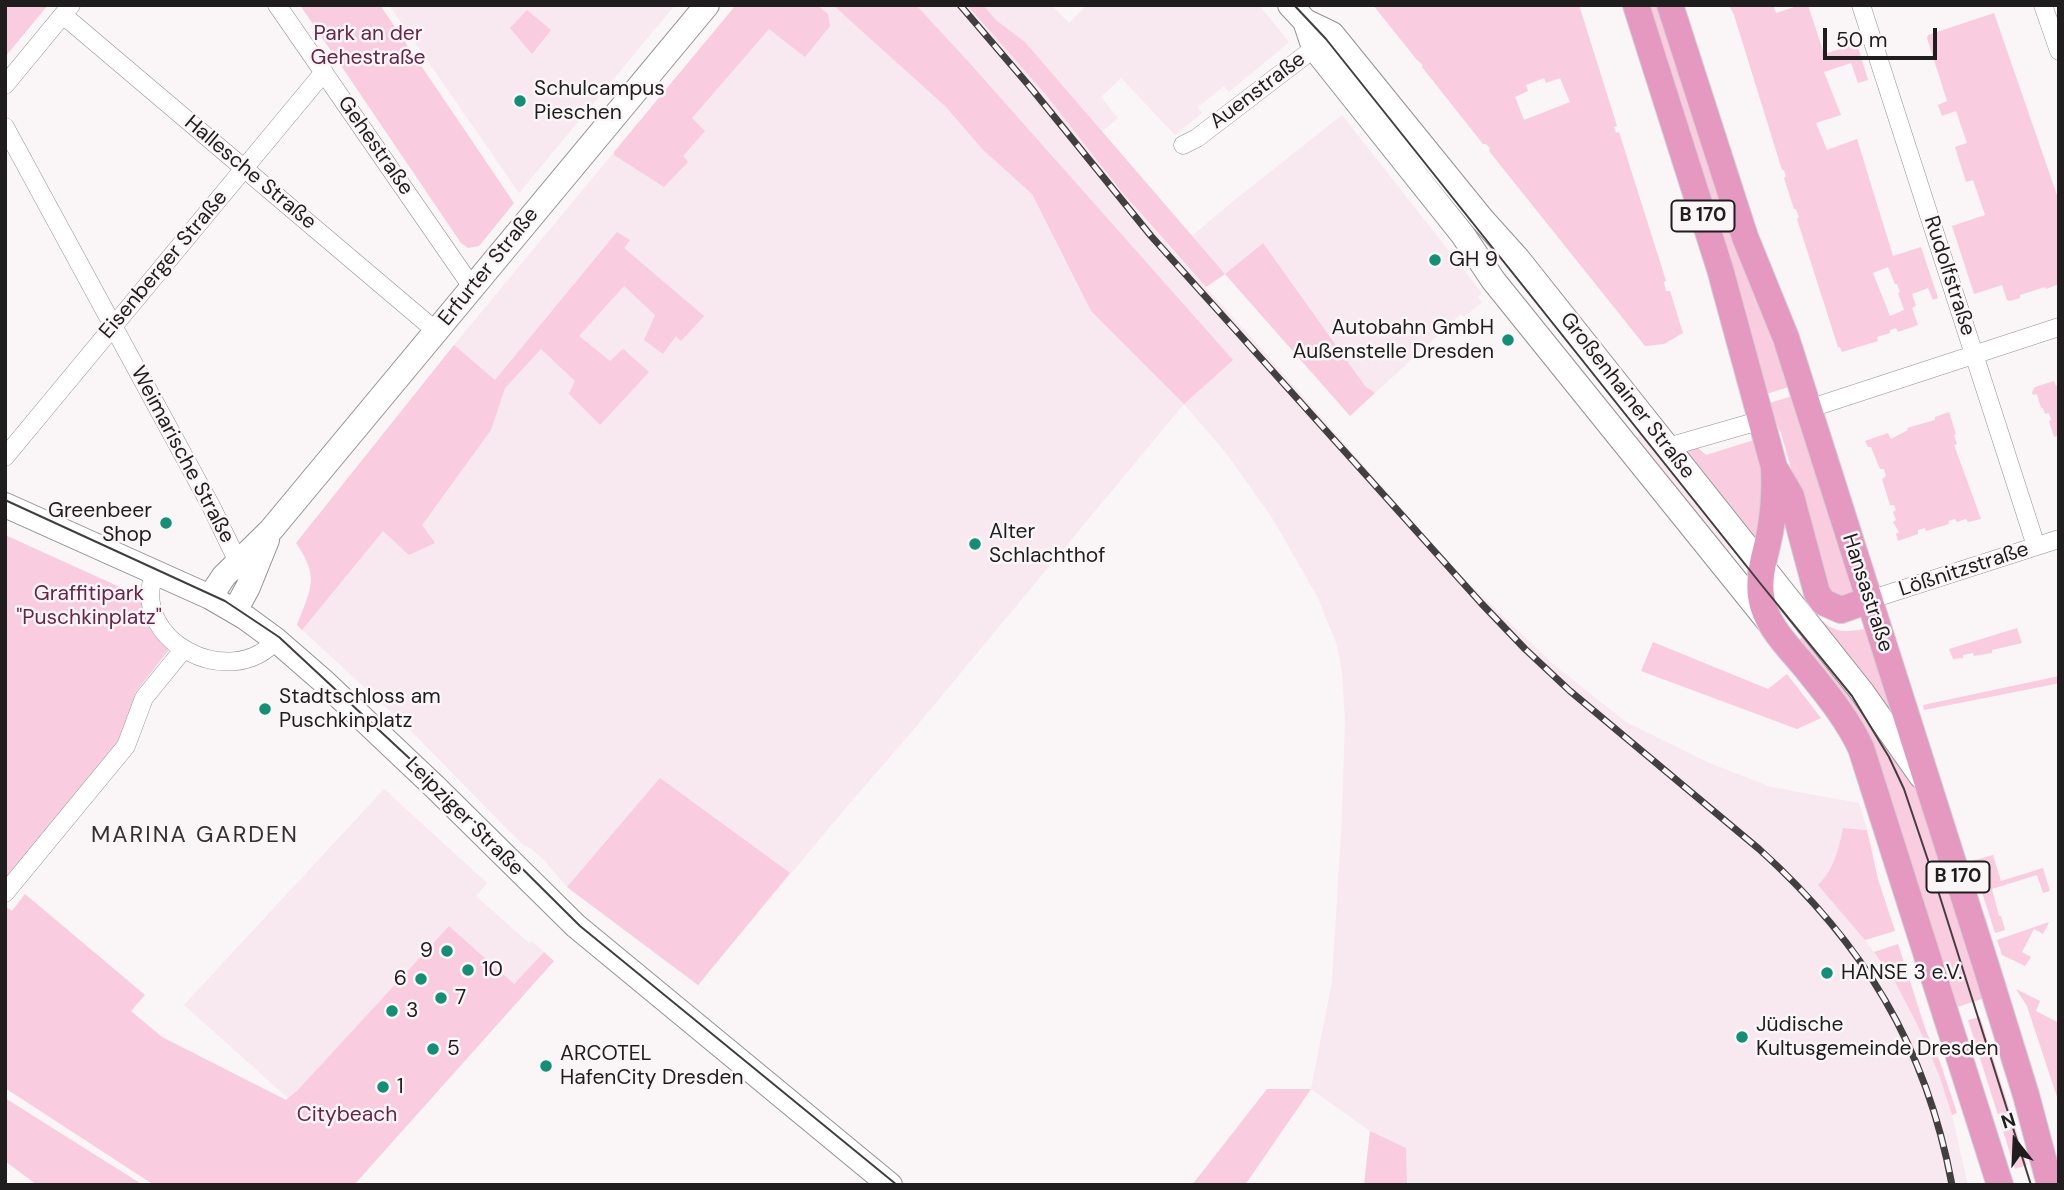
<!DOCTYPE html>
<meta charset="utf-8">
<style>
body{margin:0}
#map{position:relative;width:2064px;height:1190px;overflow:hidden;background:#faf5f7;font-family:"DM Sans",sans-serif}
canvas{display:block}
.frame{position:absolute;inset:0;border:7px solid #1f1d1e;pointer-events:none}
.north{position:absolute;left:1980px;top:1106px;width:70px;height:70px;-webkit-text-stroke:5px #faf5f7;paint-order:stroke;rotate:342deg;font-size:19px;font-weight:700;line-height:28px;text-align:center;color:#1f1d1e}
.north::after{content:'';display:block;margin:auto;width:24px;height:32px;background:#1f1d1e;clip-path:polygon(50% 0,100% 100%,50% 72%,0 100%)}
.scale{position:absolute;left:1823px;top:28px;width:114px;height:32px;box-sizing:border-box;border:4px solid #1f1d1e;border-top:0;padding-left:9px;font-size:21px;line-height:24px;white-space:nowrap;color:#1f1d1e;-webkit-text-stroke:5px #faf5f7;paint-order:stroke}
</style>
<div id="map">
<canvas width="2064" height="1190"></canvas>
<div class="frame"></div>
<div class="north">N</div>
<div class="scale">50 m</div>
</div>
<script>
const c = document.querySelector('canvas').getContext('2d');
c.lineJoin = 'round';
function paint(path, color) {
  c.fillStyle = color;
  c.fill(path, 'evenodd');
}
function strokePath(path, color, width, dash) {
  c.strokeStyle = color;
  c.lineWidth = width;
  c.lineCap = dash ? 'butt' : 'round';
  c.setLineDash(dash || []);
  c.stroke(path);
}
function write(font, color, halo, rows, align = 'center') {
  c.font = font + ' "DM Sans",sans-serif';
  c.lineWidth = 5;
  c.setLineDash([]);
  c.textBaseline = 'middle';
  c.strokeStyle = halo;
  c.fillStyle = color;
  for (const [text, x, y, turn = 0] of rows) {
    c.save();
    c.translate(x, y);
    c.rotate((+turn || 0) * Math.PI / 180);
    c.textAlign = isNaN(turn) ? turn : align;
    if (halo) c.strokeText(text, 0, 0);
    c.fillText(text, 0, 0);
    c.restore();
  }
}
const built = new Path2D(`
 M389 5H675L519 193Z
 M736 5H833L842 12 946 107 983 150 1032 194 1091 311 1184 403 966 59 916 5H967L1046 95 1121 191 1168 246 1257 344 1460 575 1553 664 1626 722 1707 762 1771 787 1859 803 1867 830 1843 828 1835 862 1819 885 1861 934 1895 982 1918 1026 1939 1075 1952 1115 1968 1185H1364L1370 1131 1311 1089 1332 982 1342 817 1345 720 1342 672 1337 645 1317 596 1271 516 1226 453 1184 404 909 735 843 811 698 985 567 887 543 859 530 848 523 845 406 726 297 625 310 593 312 575 306 557 296 543 454 345Z
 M983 5H1051L1069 23 1087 5H1259L1289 42 1229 92 1224 86 1198 107 1202 113 1175 135 1121 78 1101 97 1118 118 1102 132 1025 42 996 20Z
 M1342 115 1482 293 1478 297 1482 302 1464 317 1461 314 1375 393 1365 386 1262 243 1225 274 1192 236 1231 203Z
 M1644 431 1734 542 1727 557 1633 440Z
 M384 789 487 883 476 896 529 943 532 941 544 952 514 984 449 926 296 1093 294 1092 288 1098 184 1005Z`);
const green = new Path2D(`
 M5 5H48L5 57Z
 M300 5H380L514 203 479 246 468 248 461 243Z
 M736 5H817L828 14 830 26 805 57 769 29 692 118 705 131 683 156 688 162 664 187 614 155V152Z
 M833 5H916L966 59 1233 360 1184 404 1091 311 1032 194 983 150 946 107Z
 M967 5H983L996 20 1025 42 1225 274 1263 243 1365 386 1375 393 1350 416 1225 274 1206 287 1121 191 1046 95Z
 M1373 5H1579L1617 126 1614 127 1616 133 1619 132 1666 281 1664 282 1666 291H1670L1683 333 1664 344 1645 346 1489 151 1490 148 1486 144H1483L1422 67 1423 65 1417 60ZM1544 78 1546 83 1560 78 1570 102 1524 120 1515 97 1528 91 1526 85Z
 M1645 5H1663L1792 386 1763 395Z
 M1729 5H1773L1776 13 1800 5H1808L1824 54 1857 44 1868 80 1858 83 1851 63 1824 72 1841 115 1816 123 1827 150 1857 139 1893 256 1921 247 1938 298 1933 300 1928 288 1912 294 1916 306 1912 308 1918 325 1898 332 1896 328 1890 330V333L1877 337 1878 341 1842 352 1840 347H1838L1797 219 1799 217 1796 209H1794L1784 178 1786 177 1784 170H1782L1734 15ZM1888 267 1895 284H1897L1900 292 1898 293 1904 310 1890 316 1873 273Z
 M527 10 551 30 532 54 510 28Z
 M1994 13 2059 201V284L2046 289 2045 287 2020 295V298L2010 301 2007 300 2002 285 1974 294 1952 226 1985 215 1973 180 1966 182 1955 147 1967 143 1956 111 1942 116 1938 105 1947 101 1927 38 1928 35Z
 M617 232 630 240 624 248 704 316 681 341 676 336 663 354 644 340 655 315 624 286 579 336 610 361 623 349 649 372 600 425 569 394 575 381 541 349 505 388 491 430 422 525 435 543 409 555 383 531 302 630 297 625C311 588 320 578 296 543L454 345 495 380Z
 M2054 381 2056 386H2059V435L2054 437 2049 421 2051 420 2049 413 2045 414 2043 408H2041L2037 394 2033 395 2032 392 2035 387Z
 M1796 395 1856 595 1828 597 1781 433 1766 404Z
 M1949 412 1956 434 1954 435 1957 444 1954 445 1981 519 1968 522 1966 519 1957 522 1955 519 1948 521 1949 524 1926 531 1925 528 1918 530V534L1898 541 1896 534 1899 532 1893 522 1896 520 1893 512 1896 510 1894 505H1890L1882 479 1886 476 1884 469H1880L1871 447H1868L1865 441 1888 433 1891 439 1908 430 1907 428 1935 420V417Z
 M1754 440 1765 465 1758 542 1683 452 1697 447 1706 455Z
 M5 535 144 598 171 647 135 693 133 715 111 752 5 882Z
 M1808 606C1831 631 1835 635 1870 628L1898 722Z
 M2017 628 2022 643 1992 650V653L1974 656 1973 653 1963 655V658L1953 659 1949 649Z
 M1807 633 1911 768 1988 997 1954 1008 1884 793 1796 642Z
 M1653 642 1768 689 1787 674 1821 718 1797 729 1641 671Z
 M2059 676V683L2050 685 1924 710 1923 705Z
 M660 778 790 873 698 985 567 887Z
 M1843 828 1867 830 1878 879 1895 931 1865 940 1818 885C1835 868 1838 850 1843 828Z
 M1993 855 2001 881 2043 868 2050 891 2043 893 2037 875 1992 889 1999 916H2001L2005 930 1995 933 1972 861Z
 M25 894 145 995 131 1011 162 1037 286 1100 295 1092H296L449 926 514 984 544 952 554 961 354 1185H154L5 1088V906L12 911Z
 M2049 922 2043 934 2034 929 2022 952 2031 957 2025 966 2002 955 1997 940Z
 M1898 944 1926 1031 1940 1062 1957 1113 1952 1115 1939 1075 1918 1026 1895 982 1874 952Z
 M2016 989 2040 1001 2036 1011 2059 1023V1103L2027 1006Z
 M1980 1017 2027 1165 2015 1169 1968 1020Z
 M1267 1089H1311L1245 1185H1192Z
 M5 1098 143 1185H37L5 1161Z
 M1370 1131 1406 1148 1407 1185H1364Z`);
const street = new Path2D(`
 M277 5 472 287
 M1861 5 2036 546
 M2043 5 2059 51
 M63 15 436 331
 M5 85 71 5
 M5 127 211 506 238 562
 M1183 145 1197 138 1321 43
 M1808 409 2059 327
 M1668 447 1762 420
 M5 457 324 72
 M155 572C127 640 231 693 276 640
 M1869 600 2059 539
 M5 893 126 746 144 698 183 650`);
const secondary = new Path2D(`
 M1290 5 1305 21 1332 34 1482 219 1518 259 1862 692 1921 776
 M1305 21 1314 48 1463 235 1493 280 1768 621
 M5 505 210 597 246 618 276 640 322 680 434 786 576 926 890 1185
 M210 597 224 576 271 530 707 5
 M235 611 248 587 267 540`);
const primary = new Path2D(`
 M1636 5 1720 269 1774 467C1775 489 1774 510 1770 532 1766 554 1758 573 1761 596 1765 625 1788 646 1806 668 1826 693 1847 718 1861 748L2000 1185
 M1670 5 1745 237 1786 338 1986 966 2026 1095 2050 1185
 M1777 472 1791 496 1817 593 1823 602 1841 610 1869 600`);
const tram = new Path2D(`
 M1294 5 1326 39 1760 583 1852 696 1889 757 1904 789 1934 878 2031 1185
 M5 500 225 601 279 637 437 784 580 926 897 1185`);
const rail = new Path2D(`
 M960 5 1031 88 1151 236 1481 603 1525 649 1570 691 1759 849C1863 943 1926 1045 1952 1185`);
const markers = [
 [520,101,7,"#129076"],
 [1435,260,7,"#129076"],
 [1508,340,7,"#129076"],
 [166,523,7,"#129076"],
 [975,544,7,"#129076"],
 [265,709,7,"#129076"],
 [447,951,7,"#129076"],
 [468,970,7,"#129076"],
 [1827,973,7,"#129076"],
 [421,979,7,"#129076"],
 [441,998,7,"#129076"],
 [392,1011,7,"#129076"],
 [1742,1037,7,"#129076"],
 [433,1049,7,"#129076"],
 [546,1066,7,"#129076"],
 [383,1087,7,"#129076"]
];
const shields = [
 [1703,216,63],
 [1958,877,63]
];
const shieldNames = [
 ["B 170",1703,216],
 ["B 170",1958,877]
];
const parkNames = [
 ["Park an der",368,34],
 ["Gehestraße",368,58],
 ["Graffitipark",89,594],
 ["\"Puschkinplatz\"",89,618],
 ["Citybeach",347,1115]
];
const poiNames = [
 ["Schulcampus",534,89],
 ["Pieschen",534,113],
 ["GH 9",1449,260],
 ["Autobahn GmbH",1494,328,"right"],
 ["Außenstelle Dresden",1494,352,"right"],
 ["Greenbeer",152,511,"right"],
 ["Shop",152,535,"right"],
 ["Alter",989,532],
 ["Schlachthof",989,556],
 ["Stadtschloss am",279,697],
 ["Puschkinplatz",279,721],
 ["9",433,951,"right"],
 ["10",482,970],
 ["HANSE 3 e.V.",1841,973],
 ["6",407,979,"right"],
 ["7",455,998],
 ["3",406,1011],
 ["Jüdische",1756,1025],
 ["Kultusgemeinde Dresden",1756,1049],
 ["5",447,1049],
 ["ARCOTEL",560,1054],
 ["HafenCity Dresden",560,1078],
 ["1",397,1087]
];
const streetNames = [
 ["Auenstraße",1258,91,-37],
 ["Gehestraße",375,146,55],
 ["Hallesche Straße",250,173,40],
 ["Eisenberger Straße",164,265,-50],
 ["Erfurter Straße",489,267,-51],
 ["Rudolfstraße",1949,276,72],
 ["Großenhainer Straße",1627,396,52],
 ["Weimarische Straße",182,455,62],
 ["Lößnitzstraße",1964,570,-18],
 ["Hansastraße",1867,593,72],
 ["Leipziger Straße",464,817,45]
];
const neighbourhoodNames = [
 ["MARINA GARDEN",195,836]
];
paint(built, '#f7e9ef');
paint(green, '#f9ccdf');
strokePath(street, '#969193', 19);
strokePath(secondary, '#969193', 26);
strokePath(primary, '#d2d2d2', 28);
strokePath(street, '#fff', 18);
strokePath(secondary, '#fff', 24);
strokePath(primary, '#e598c0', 26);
strokePath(tram, '#423f41', 2);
strokePath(rail, '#423f41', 7);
strokePath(rail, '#faf5f7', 4.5, [13]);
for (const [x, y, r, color] of markers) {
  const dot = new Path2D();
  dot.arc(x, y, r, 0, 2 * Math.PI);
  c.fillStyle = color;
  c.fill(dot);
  strokePath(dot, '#faf5f7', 2.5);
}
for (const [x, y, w] of shields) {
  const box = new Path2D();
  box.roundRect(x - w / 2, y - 15.5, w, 31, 5);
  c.fillStyle = '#faf5f7';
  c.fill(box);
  strokePath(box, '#1f1d1e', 2);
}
write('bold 19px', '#1f1d1e', null, shieldNames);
write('21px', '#692548', '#faf5f7', parkNames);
write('21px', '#1f1d1e', '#faf5f7', poiNames, 'left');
write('21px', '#1f1d1e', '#faf5f7', streetNames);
c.letterSpacing = '2px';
write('23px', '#353132', '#faf5f7', neighbourhoodNames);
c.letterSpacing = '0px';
</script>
